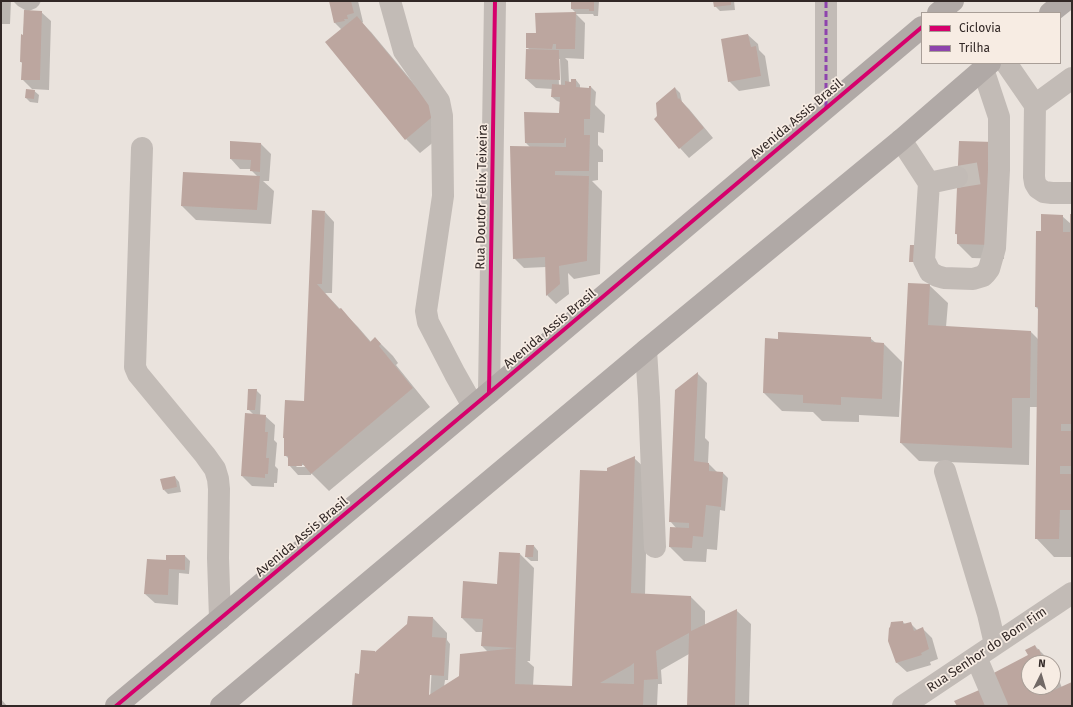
<!DOCTYPE html>
<meta charset="utf-8">
<style>
body{margin:0}
#map{position:relative;width:1073px;height:707px;overflow:hidden;background:#eae3dd;font-family:"Fira Sans",sans-serif}
canvas{display:block}
.frame{position:absolute;inset:0;border:2px solid #322826;pointer-events:none}
.legend{position:absolute;left:921px;top:12px;width:140px;height:52px;box-sizing:border-box;background:#f7ece3;border:1px solid #a89e97;margin:0;padding:5px 7px;list-style:none;font-size:12px;color:#322826}
.legend li{display:flex;align-items:center;gap:8px;height:20px}
.legend b{width:20px;border:1px solid #a89e97}
.north{position:absolute;left:1021px;top:655px;width:40px;height:40px;box-sizing:border-box;background:#f7ece3;border:1px solid #a89e97;border-radius:50%;rotate:5deg;font-size:11px;font-weight:700;line-height:16px;text-align:center;color:#322826}
.north::after{content:'';display:block;margin:auto;width:14px;height:18px;background:#726966;clip-path:polygon(50% 0,100% 100%,50% 72%,0 100%)}
</style>
<div id="map">
<canvas width="1073" height="707"></canvas>
<div class="frame"></div>
<ul class="legend">
<li><b style="height:5px;background:#d6006c"></b>Ciclovia</li>
<li><b style="height:5px;background:#8e44ad"></b>Trilha</li>
</ul>
<div class="north">N</div>
</div>
<script>
const context = document.querySelector('canvas').getContext('2d');
context.lineJoin = 'round';
function fillPath(path, color) {
  context.fillStyle = color;
  context.fill(path, 'evenodd');
}
function poly(rows) {
  const path = new Path2D();
  for (const r of rows) {
    path.moveTo(r[0], r[1]);
    for (let i = 2; i < r.length; i += 2) path.lineTo(r[i], r[i + 1]);
  }
  return path;
}
function strokePath(path, color, width, dash) {
  context.strokeStyle = color;
  context.lineWidth = width;
  context.lineCap = dash ? 'butt' : 'round';
  context.setLineDash(dash || []);
  context.stroke(path);
}
function drawText(font, color, halo, rows, align = 'center') {
  context.font = font + ' "Fira Sans",sans-serif';
  context.lineWidth = 3.5;
  context.setLineDash([]);
  context.textBaseline = 'middle';
  context.strokeStyle = halo;
  context.fillStyle = color;
  for (const [text, x, y, turn = 0] of rows) {
    context.save();
    context.translate(x, y);
    context.rotate((+turn || 0) * Math.PI / 180);
    context.textAlign = isNaN(turn) ? turn : align;
    if (halo) context.strokeText(text, 0, 0);
    context.fillText(text, 0, 0);
    context.restore();
  }
}
fillPath(poly([
 [1,1,11,1,10,24,1,24],
 [13,1,41,1,39,5,36,8,29,11,41,12,51,21,49,90,32,89,39,95,38,103,30,102,26,98,34,91,22,79,23,64,21,62,25,10,18,6],
 [330,1,358,1,363,22,362,23,371,32,451,128,420,153,406,139,342,30,335,23],
 [572,1,599,1,598,16,594,16,593,14,576,14,585,23,584,59,565,58,568,61,569,83,572,83,576,80,580,85,580,88,590,89,591,87,596,92,595,105,605,115,604,133,598,132,598,145,603,150,603,162,598,162,598,180,592,181,602,191,600,274,574,279,568,273,569,294,556,304,547,295,546,267,524,268,514,258,531,148,526,143,560,114,560,102,557,101,552,97,553,89,536,88,526,79,530,50,527,47,537,34,576,13,572,9],
 [558,59,560,59,561,85,559,85],
 [715,1,734,1,735,10,720,11,715,6],
 [748,35,758,44,759,50,765,56,770,86,739,91,729,81],
 [675,88,680,93,682,102,689,109,713,138,689,158,680,148,659,116],
 [231,143,261,144,271,154,269,181,263,181,274,191,271,224,196,220,182,206,258,177,252,171,252,169,240,169,231,159],
 [1007,157,1004,259,972,258,958,244,958,235,956,234],
 [325,212,334,222,332,293,325,293,340,309,358,327,371,342,375,338,393,356,398,363,396,365,430,407,329,491,311,473,311,475,298,475,289,465,289,459,285,455,305,402,310,282],
 [295,465,307,465,307,467,297,467],
 [1072,215,1072,557,1054,557,1036,538,1038,407,1030,407,1029,465,919,461,901,443,929,285,948,303,946,327,1031,332,1039,340,1039,310,1036,307,1042,232,1062,216,1071,224],
 [870,338,876,343,884,344,902,362,899,417,859,415,859,422,822,421,813,412,782,411,764,393],
 [697,373,707,383,705,438,709,442,708,463,718,473,723,473,728,478,725,511,720,510,717,550,707,549,706,562,684,561,670,547,677,529,670,521],
 [256,390,261,395,260,415,265,416,275,425,274,440,277,443,275,466,278,469,277,483,274,483,274,487,252,486,242,476,254,415,248,409],
 [634,458,648,471,645,595,691,597,705,611,705,626,737,611,751,624,749,706,688,706,689,654,661,670,662,684,658,684,657,706,353,706,360,675,375,653,408,625,409,617,433,618,447,633,447,640,450,644,448,680,445,680,444,687,459,678,488,652,482,646,483,632,476,632,462,618,498,585,520,554,534,568,530,661,527,661,534,667,533,686,573,687,607,472],
 [431,647,433,647,430,700,428,699],
 [175,477,179,482,181,492,168,494,164,490],
 [534,546,538,551,538,561,531,561,526,557],
 [185,556,190,561,189,574,179,573,178,605,155,603,145,594,169,561],
 [903,622,906,625,910,623,918,631,922,628,932,638,938,659,930,662,931,665,907,672,897,663,889,641],
 [1035,646,1052,663,1029,663,1029,687,1053,687,1053,665,1062,688,1072,683,1072,706,958,706,986,688,1029,655],
 [1,699,7,706,1,706]
]), '#0003');
fillPath(poly([
 [329,1,351,1,354,13,347,15,348,19,344,19,345,21,334,23],
 [571,1,594,1,594,11,589,11,589,9,571,9],
 [713,1,731,1,731,5,714,7],
 [24,10,42,11,40,80,21,80,22,62,20,62,21,34,23,35],
 [576,12,575,49,556,49,556,44,553,44,552,49,526,48,526,33,536,33,535,13],
 [357,16,437,113,405,140,325,42],
 [748,34,751,47,756,46,761,76,728,82,721,39],
 [526,49,559,50,560,80,525,79],
 [571,79,576,79,576,87,589,88,589,86,591,86,590,119,584,119,584,135,590,135,589,171,555,171,555,175,589,176,587,261,559,266,560,284,546,296,545,257,513,259,510,146,566,147,566,138,565,138,564,143,525,143,524,112,559,113,560,97,551,97,552,84,565,85,565,81,571,82],
 [675,87,678,99,679,98,704,128,679,149,654,119,657,116,656,103],
 [26,89,35,90,34,99,25,98],
 [230,141,261,143,260,172,250,171,251,160,230,159],
 [959,141,994,142,990,245,957,244,957,234,955,234],
 [183,172,260,176,257,210,181,206],
 [312,210,325,211,322,284,317,284,339,309,341,308,370,342,375,337,381,344,379,346,413,388,311,474,302,463,302,466,288,466,288,456,284,456,284,438,283,438,285,400,304,401],
 [1041,214,1063,215,1063,232,1070,232,1070,214,1072,214,1072,424,1061,424,1061,431,1072,431,1072,466,1060,466,1060,474,1072,474,1072,510,1060,510,1059,539,1035,539,1038,307,1035,307,1036,231,1041,231],
 [910,245,919,245,919,262,909,262],
 [908,283,930,284,928,325,1031,331,1030,398,1012,398,1012,448,900,443],
 [778,332,871,337,871,342,884,343,882,399,841,397,841,405,803,403,803,395,763,393,765,338,778,339],
 [698,372,694,461,709,463,709,471,723,472,721,507,706,505,703,537,693,536,692,548,669,547,670,527,689,528,689,523,669,522,675,390],
 [248,389,257,389,255,410,247,410],
 [245,413,266,415,265,432,268,432,266,458,269,458,268,474,265,474,265,478,241,476],
 [635,456,631,593,691,596,691,631,737,609,735,706,687,706,689,633,656,651,658,679,644,680,643,706,352,706,355,673,359,674,361,650,375,651,375,652,407,624,408,616,433,617,432,637,446,638,444,676,430,675,429,695,459,676,460,654,516,648,515,684,572,686,580,470,607,471,607,468],
 [634,663,634,684,600,683,630,666],
 [175,476,177,487,163,490,160,479],
 [526,545,534,545,533,557,525,557],
 [499,552,520,553,516,648,481,646,483,619,461,618,463,581,497,584],
 [166,555,185,555,185,570,169,569,168,595,144,594,147,559,166,560],
 [903,621,903,624,911,622,914,631,923,627,929,649,921,653,922,655,896,663,888,641,889,628,890,627,891,622],
 [1035,645,1037,650,1039,649,1044,663,1029,663,1029,687,1053,687,1054,690,1072,682,1072,706,999,706,986,677,1028,655,1025,650],
 [986,687,995,706,957,706,954,701]
]), '#bca69f');
strokePath(poly([
 [957,177,993,171]
]), '#c5beb8', 22, [22, 11]);
strokePath(poly([
 [390,1,404,51,439,101,442,116,443,196,426,311,428,322,455,374,473,406],
 [1006,63,1035,105,1034,177,1035,183,1038,188,1044,192,1052,193,1072,193],
 [1035,105,1072,78],
 [826,107,826,1],
 [901,140,929,183,924,260,930,272,937,276,944,278,973,279,983,276,986,273,989,269,995,248,999,170,999,117,983,69],
 [142,148,135,367,138,374,205,455,215,469,218,479,219,489,218,558,220,619],
 [929,183,957,177],
 [646,350,649,398,655,547],
 [489,393,495,1],
 [945,471,988,614,995,644],
 [976,657,997,706],
 [903,706,1072,593]
]), '#c2bbb6', 22);
strokePath(poly([
 [938,13,953,1],
 [1050,13,1065,1],
 [116,706,489,393,922,27],
 [221,706,646,350,901,140,990,63]
]), '#b0a9a6', 22);
strokePath(poly([
 [826,107,826,1]
]), '#8e44ad', 3, [6, 3]);
strokePath(poly([
 [489,393,495,1],
 [116,706,489,393,922,27]
]), '#d6006c', 4);
drawText('13px', '#322826', '#f7ece3', [
 ["Avenida Assis Brasil",797,119,-40],
 ["Rua Doutor Félix Teixeira",482,197,-89],
 ["Avenida Assis Brasil",550,329,-40],
 ["Avenida Assis Brasil",302,537,-40],
 ["Rua Senhor do Bom Fim",987,650,-34]
]);
</script>
